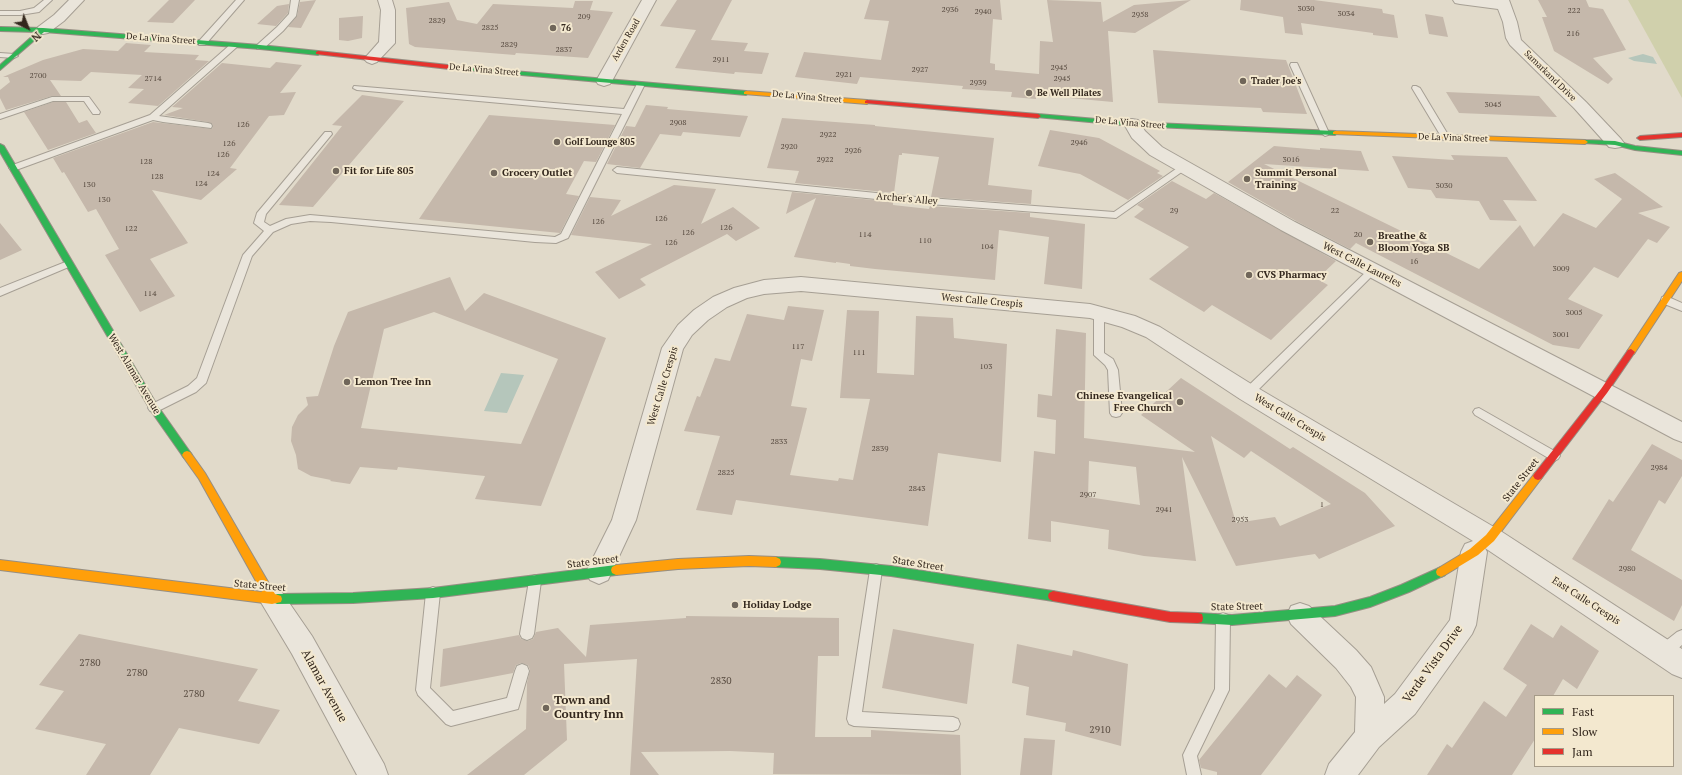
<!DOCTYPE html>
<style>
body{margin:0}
#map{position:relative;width:1682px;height:775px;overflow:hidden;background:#e1daca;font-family:"PT Serif",serif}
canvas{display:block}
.legend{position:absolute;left:1534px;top:695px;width:140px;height:72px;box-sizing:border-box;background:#f3e8cf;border:1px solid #a69b88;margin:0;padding:5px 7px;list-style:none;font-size:12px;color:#33271d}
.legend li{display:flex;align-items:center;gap:8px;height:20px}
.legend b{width:20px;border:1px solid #a69b88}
.north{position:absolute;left:8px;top:8px;width:40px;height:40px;-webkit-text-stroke:3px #f3e8cf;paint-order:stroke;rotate:137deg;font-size:11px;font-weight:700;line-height:16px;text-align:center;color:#33271d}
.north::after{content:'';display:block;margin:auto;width:14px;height:18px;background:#33271d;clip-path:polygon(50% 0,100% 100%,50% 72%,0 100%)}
</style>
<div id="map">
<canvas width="1682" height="775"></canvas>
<ul class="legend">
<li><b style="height:5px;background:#30b455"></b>Fast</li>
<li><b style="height:5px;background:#ff9f0a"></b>Slow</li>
<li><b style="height:5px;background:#e5322d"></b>Jam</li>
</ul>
<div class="north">N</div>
</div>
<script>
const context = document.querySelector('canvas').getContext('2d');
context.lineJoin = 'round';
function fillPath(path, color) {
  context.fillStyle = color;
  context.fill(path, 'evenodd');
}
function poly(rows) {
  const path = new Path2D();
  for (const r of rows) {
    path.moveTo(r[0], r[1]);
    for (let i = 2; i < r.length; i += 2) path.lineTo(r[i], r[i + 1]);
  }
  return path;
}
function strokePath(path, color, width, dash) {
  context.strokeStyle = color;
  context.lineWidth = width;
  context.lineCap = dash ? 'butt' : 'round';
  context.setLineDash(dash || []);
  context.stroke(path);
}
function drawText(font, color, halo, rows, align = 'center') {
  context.font = font + ' "PT Serif",serif';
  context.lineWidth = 4;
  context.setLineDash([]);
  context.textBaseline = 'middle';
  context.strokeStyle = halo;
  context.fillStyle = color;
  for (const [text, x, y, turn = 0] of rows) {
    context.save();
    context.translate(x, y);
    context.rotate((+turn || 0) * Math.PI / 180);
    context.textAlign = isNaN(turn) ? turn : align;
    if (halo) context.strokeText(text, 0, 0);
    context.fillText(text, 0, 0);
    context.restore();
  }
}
fillPath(poly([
 [1628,0,1682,0,1682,98]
]), '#d0d0ac');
fillPath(poly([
 [1643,54,1653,57,1657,64,1634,61,1628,58],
 [501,373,524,375,507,413,484,411]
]), '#b5c6bb');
fillPath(poly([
 [169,0,195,0,173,23,147,22],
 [316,0,301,28,288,27,297,16,300,2],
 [677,0,732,0,711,40,748,43,744,51,769,53,762,74,735,72,734,74,675,68,696,30,660,26],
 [870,0,1000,0,1002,20,993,19,990,63,995,64,995,70,1039,74,1040,41,1053,42,1047,0,1101,2,1103,22,1134,5,1191,0,1135,33,1108,31,1113,102,1036,95,1036,99,1011,97,1012,92,962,89,963,86,860,77,857,84,795,77,804,52,881,60,889,21,864,19],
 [1241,0,1314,0,1382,9,1383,13,1394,15,1398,38,1373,35,1373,33,1301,23,1303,35,1285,33,1283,17,1240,10],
 [1538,0,1586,0,1589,7,1603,9,1626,50,1593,58,1613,79,1608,84,1554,51,1542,17,1547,17],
 [575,1,593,1,590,10,613,12,588,58,516,53,515,55,415,47,409,44,406,8,449,2,457,20,477,24,493,4,573,8],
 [289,4,288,13,276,26,257,24,277,6],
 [1425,14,1443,17,1448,37,1429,34],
 [363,16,362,38,348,41,339,40,339,18],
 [126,43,151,45,144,52,199,55,195,60,209,61,158,106,128,103,144,89,128,88,142,75,91,72,81,81,50,80,61,96,52,96,6,110,0,98,0,90,10,82,8,77,3,77,43,60,83,49,118,51],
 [1153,50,1286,60,1307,114,1263,112,1261,108,1158,103],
 [276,62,302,65,280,93,296,92,284,115,269,116,230,168,237,169,201,200,152,190,188,243,150,259,175,296,140,312,105,255,119,249,96,209,88,212,64,172,62,173,53,158,153,122,212,129,213,125,208,122,164,115,183,108,172,107,222,63,270,68],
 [1446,92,1539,96,1557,117,1459,113],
 [362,95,404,101,313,207,279,205,342,126,332,125],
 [53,102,66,102,79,123,87,120,96,133,48,150,24,112],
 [646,105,668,107,667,109,748,116,740,137,683,132,681,136,660,134,640,168,607,164,626,126,635,127],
 [489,115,615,125,596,162,584,161,566,194,579,196,560,233,419,219],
 [782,118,875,125,875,126,994,138,988,185,1032,190,1031,204,931,197,939,157,902,153,902,155,899,155,894,193,795,183,799,171,767,168],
 [1050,130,1099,138,1160,171,1157,173,1163,176,1128,200,1080,174,1038,166],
 [1274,146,1320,150,1320,148,1361,151,1369,171,1264,164,1479,269,1520,225,1534,247,1563,213,1596,228,1622,199,1594,179,1615,173,1663,207,1638,213,1670,227,1657,243,1648,239,1618,278,1594,267,1568,299,1603,315,1579,349,1553,345,1356,243,1350,249,1296,221,1228,182],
 [1451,155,1507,157,1537,201,1503,200,1517,221,1490,220,1479,201,1436,198,1431,190,1408,188,1392,156,1454,160],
 [1172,181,1206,199,1214,193,1336,261,1317,279,1328,285,1271,340,1212,305,1204,312,1149,279,1189,247,1134,217,1144,209,1137,205],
 [674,185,716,189,701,224,733,207,760,228,736,241,727,234,640,279,646,285,619,299,595,272,652,244,571,235,590,197,621,200,611,216],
 [792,192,893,202,893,205,929,209,930,206,1030,213,1030,217,1085,224,1082,289,1044,284,1049,237,999,230,995,280,875,269,850,266,850,264,836,262,836,263,794,257,816,198,786,214],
 [0,223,22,250,0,260],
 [450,277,465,311,484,293,606,338,541,506,475,499,485,476,398,467,397,470,360,467,350,484,330,481,331,480,311,476,298,469,296,455,291,441,292,427,298,415,308,405,306,397,318,396,334,346,348,312],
 [434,312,558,359,521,444,361,428,384,329],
 [788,306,824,310,812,361,801,359,791,406,807,408,790,475,838,481,839,478,853,480,870,399,840,398,847,310,879,311,877,373,914,375,916,316,953,318,954,338,1007,344,1001,462,938,453,928,526,736,500,732,515,696,510,720,436,684,431,697,396,700,397,715,358,730,361,747,314,784,320],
 [1056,329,1086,333,1084,438,1195,452,1141,415,1181,378,1290,449,1293,447,1365,493,1395,526,1319,559,1315,554,1236,566,1182,457,1196,561,1144,556,1108,549,1109,530,1051,521,1051,542,1028,539,1034,451,1055,454,1056,420,1037,417,1038,394,1052,396],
 [1211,436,1244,458,1251,451,1331,504,1280,526,1275,517,1236,523],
 [1089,461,1136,467,1140,505,1088,497],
 [1652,444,1682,460,1682,476,1665,504,1659,500,1631,550,1682,580,1682,605,1674,621,1572,559,1609,499,1613,502],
 [686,616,839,618,839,656,818,656,815,737,871,737,871,730,960,735,961,775,773,774,774,753,730,751,641,752,659,775,630,775,637,659,564,664,567,740,524,775,467,775,526,729,527,683,530,670,528,665,521,663,516,665,513,673,440,687,443,649,519,635,521,639,528,641,533,639,536,632,558,628,586,657,590,625,686,618],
 [1531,624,1553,638,1561,625,1599,651,1577,689,1563,679,1553,696,1535,696,1535,739,1512,775,1427,775,1447,744,1452,748,1484,701,1506,717,1527,685,1503,669],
 [893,629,974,644,967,704,882,688],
 [79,634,258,669,238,701,280,710,259,744,179,728,150,775,86,775,106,744,35,729,64,691,39,685],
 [1017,644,1072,656,1073,650,1128,664,1121,746,1065,731,1066,723,1026,715,1029,687,1012,683],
 [1269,674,1286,688,1297,675,1322,695,1261,775,1217,775,1217,772,1201,768,1199,760],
 [1024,738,1055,740,1052,775,1020,775]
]), '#c5b8ab');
const lane = poly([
 [44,0,52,0,39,12,20,15,0,15,0,11,20,11,34,8,44,0],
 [236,0,244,0,205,45,199,45,199,41,236,0],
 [291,0,299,0,296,16,283,31,263,49,257,49,257,45,277,27,289,14,291,0],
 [231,44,234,44,238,46,159,116,208,123,211,124,212,126,211,128,163,122,153,120,16,170,13,171,9,168,10,166,150,115,231,44],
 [0,53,14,54,18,56,14,58,0,57,0,53],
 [1291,63,1297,63,1298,65,1329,133,1328,135,1325,136,1321,133,1290,65,1291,63],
 [638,82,641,82,645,84,568,238,556,243,535,242,331,222,310,221,291,224,273,232,252,256,206,383,196,392,158,411,154,412,150,411,148,408,150,405,188,386,197,378,243,255,264,231,254,223,257,213,325,132,331,132,332,134,266,214,264,222,270,226,286,219,310,215,555,237,561,234,622,114,357,90,353,88,354,86,624,109,638,82],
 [1413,86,1416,86,1420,88,1450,138,1449,140,1443,140,1442,138,1412,88,1413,86],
 [52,97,89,97,100,112,99,114,93,114,84,101,53,101,0,119,0,114,52,97],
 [1183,164,1187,167,1186,169,1116,218,916,203,617,173,613,170,617,167,916,197,1114,212,1183,164],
 [68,261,73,264,71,266,0,296,0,288,68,261],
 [1373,267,1376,268,1378,270,1252,396,1248,397,1244,396,1242,393,1244,390,1370,268,1373,267],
 [1666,296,1682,303,1682,311,1662,303,1661,300,1662,297,1666,296],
 [1099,309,1103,310,1104,313,1104,353,1113,359,1118,370,1122,413,1120,416,1116,417,1112,416,1110,413,1108,370,1105,365,1094,355,1094,313,1095,310,1099,309],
 [1479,408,1558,453,1560,456,1558,459,1554,461,1550,459,1475,415,1473,412,1475,409,1479,408],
 [876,564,881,566,882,570,862,712,953,717,958,719,960,724,958,729,953,731,854,726,849,724,847,719,870,570,871,566,876,564],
 [535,575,540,577,541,581,534,634,532,638,527,640,522,638,520,634,529,581,530,577,535,575],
 [433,587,438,589,440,593,430,688,453,711,507,698,515,671,517,666,522,664,527,666,529,671,518,709,451,726,446,724,418,695,416,690,426,593,428,589,433,587],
 [1223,613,1228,615,1230,619,1229,690,1197,756,1201,775,1187,775,1183,755,1215,689,1216,619,1218,615,1223,613],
 [1682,630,1682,645,1668,657,1663,658,1658,657,1656,652,1658,647,1677,632,1682,630]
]);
const street = poly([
 [69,0,84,0,64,21,48,33,43,34,38,33,36,30,38,27,54,15,69,0],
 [378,0,392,0,395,10,395,43,377,62,372,64,367,62,364,59,379,42,381,10,378,0],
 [642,0,656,0,612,81,610,84,604,86,598,84,596,81,642,0],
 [1453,0,1509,0,1517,22,1521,40,1586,102,1621,139,1624,143,1621,147,1615,148,1609,147,1574,108,1510,45,1506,38,1503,22,1498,9,1460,4,1455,3,1453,0],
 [1132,119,1138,120,1145,131,1162,147,1295,222,1682,422,1682,442,1674,439,1281,230,1150,155,1132,138,1124,124,1126,120,1132,119],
 [801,277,1090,304,1135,316,1160,327,1256,387,1499,530,1682,649,1682,678,1672,674,1485,548,1487,552,1476,625,1472,634,1415,714,1379,747,1358,775,1325,775,1329,764,1355,732,1356,697,1351,687,1336,668,1291,624,1287,615,1291,606,1300,603,1309,606,1356,650,1371,667,1384,697,1384,704,1395,694,1450,620,1461,552,1465,544,1473,541,1240,399,1146,337,1122,327,1090,318,801,291,764,294,747,298,727,307,708,320,692,335,683,349,636,520,608,580,599,584,590,580,586,572,612,520,662,348,678,325,694,310,713,297,734,288,764,280,801,277],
 [272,587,281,591,312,636,384,764,388,775,357,775,292,654,259,599,263,591,272,587]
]);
const fast = poly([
 [0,27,43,28,260,45,318,51,321,53,318,55,260,49,44,32,0,70,0,65,37,32,0,31,0,27],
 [467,67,746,91,749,93,746,95,465,70,464,69,467,67],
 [1038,114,1132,122,1335,131,1338,133,1335,135,1132,126,1036,117,1036,115,1038,114],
 [1585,140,1615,141,1635,146,1682,151,1682,155,1635,150,1615,145,1583,143,1583,141,1585,140],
 [0,144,4,146,157,405,190,452,192,455,190,458,187,459,184,458,151,411,0,152,0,144],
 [776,557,820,559,891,566,1053,591,1057,593,1058,596,1057,599,1053,601,891,576,820,569,776,567,772,565,771,562,772,559,776,557],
 [616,565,620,567,621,570,620,573,616,575,433,598,353,603,277,604,273,602,272,599,273,596,277,594,353,593,433,588,616,565],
 [1441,567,1445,569,1446,572,1445,575,1409,592,1370,607,1335,616,1232,625,1198,623,1194,622,1193,618,1194,614,1198,613,1232,615,1335,606,1370,597,1401,585,1441,567]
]);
const slow = poly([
 [746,91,867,100,870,102,867,104,744,94,744,92,746,91],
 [1335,131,1585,140,1588,142,1585,144,1333,134,1333,132,1335,131],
 [1682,272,1682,281,1634,354,1628,354,1627,352,1628,350,1679,273,1682,272],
 [187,451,190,452,205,473,275,594,281,596,282,599,281,602,272,604,0,570,0,560,262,592,199,479,184,458,182,455,184,452,187,451],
 [1538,472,1541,473,1543,476,1541,479,1494,541,1478,555,1445,575,1441,577,1437,575,1436,572,1437,569,1470,549,1486,535,1535,473,1538,472],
 [749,556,776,557,780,559,781,562,780,565,776,567,749,566,678,569,616,575,612,573,611,570,612,567,616,565,678,559,749,556]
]);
const jam = poly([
 [318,51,467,67,470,69,467,71,316,54,316,52,318,51],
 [867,100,1038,114,1041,116,1038,118,865,103,865,101,867,100],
 [1682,133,1682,137,1640,140,1637,138,1640,136,1682,133],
 [1631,349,1635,352,1607,393,1541,479,1538,480,1535,479,1533,476,1535,473,1601,389,1628,350,1631,349],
 [1053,591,1170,612,1198,613,1202,614,1203,618,1202,622,1198,623,1170,622,1053,601,1049,599,1048,596,1049,593,1053,591]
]);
strokePath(lane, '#a69f94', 2);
strokePath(street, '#a69f94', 2);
strokePath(fast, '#968e83', 2);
strokePath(slow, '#968e83', 2);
strokePath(jam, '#968e83', 2);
fillPath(lane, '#eae5db');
fillPath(street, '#eae5db');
fillPath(fast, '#30b455');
fillPath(slow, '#ff9f0a');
fillPath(jam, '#e5322d');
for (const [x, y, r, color] of [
 [553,28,4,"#70665a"],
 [1243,81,4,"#70665a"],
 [1029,93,4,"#70665a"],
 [557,142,4,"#70665a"],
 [336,171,4,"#70665a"],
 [494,173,4,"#70665a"],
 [1247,179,4,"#70665a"],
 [1370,242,4,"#70665a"],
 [1249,275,4,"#70665a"],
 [347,382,4,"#70665a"],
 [1180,402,4,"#70665a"],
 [735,605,4,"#70665a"],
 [546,708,4,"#70665a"]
]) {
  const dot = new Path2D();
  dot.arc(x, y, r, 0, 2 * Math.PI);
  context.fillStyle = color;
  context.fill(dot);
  strokePath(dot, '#f3e8cf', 1.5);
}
drawText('8px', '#584b40', null, [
 ["3030",1306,9],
 ["2936",950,10],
 ["222",1574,11],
 ["2940",983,12],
 ["3034",1346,14],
 ["2958",1140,15],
 ["209",584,17],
 ["2829",437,21],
 ["2825",490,28],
 ["216",1573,34],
 ["2829",509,45],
 ["2837",564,50],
 ["2911",721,60],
 ["2945",1059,68],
 ["2927",920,70],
 ["2921",844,75],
 ["2700",38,76],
 ["2714",153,79],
 ["2945",1062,79],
 ["2939",978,83],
 ["3045",1493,105],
 ["2908",678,123],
 ["126",243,125],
 ["2922",828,135],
 ["2946",1079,143],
 ["126",229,144],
 ["2920",789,147],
 ["2926",853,151],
 ["126",223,155],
 ["2922",825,160],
 ["3016",1291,160],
 ["128",146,162],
 ["124",213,174],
 ["128",157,177],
 ["124",201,184],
 ["130",89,185],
 ["3030",1444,186],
 ["130",104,200],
 ["29",1174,211],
 ["22",1335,211],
 ["126",661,219],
 ["126",598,222],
 ["126",726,228],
 ["122",131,229],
 ["126",688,233],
 ["114",865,235],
 ["20",1358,235],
 ["110",925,241],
 ["126",671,243],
 ["104",987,247],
 ["16",1414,262],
 ["3009",1561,269],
 ["114",150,294],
 ["3005",1574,313],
 ["3001",1561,335],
 ["117",798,347],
 ["111",859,353],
 ["103",986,367],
 ["2833",779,442],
 ["2839",880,449],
 ["2984",1659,468],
 ["2825",726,473],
 ["2843",917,489],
 ["2907",1088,495],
 ["1",1322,505],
 ["2941",1164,510],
 ["2953",1240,520],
 ["2980",1627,569]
]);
drawText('bold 9px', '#33271d', '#f3e8cf', [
 ["76",561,28],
 ["Trader Joe's",1251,81],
 ["Be Well Pilates",1037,93],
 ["Golf Lounge 805",565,142]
], 'left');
drawText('9px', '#33271d', '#f3e8cf', [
 ["De La Vina Street",161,39,4],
 ["Arden Road",626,40,-60],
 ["De La Vina Street",484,70,5],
 ["Samarkand Drive",1550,76,44],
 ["De La Vina Street",807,97,5],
 ["De La Vina Street",1130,123,5],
 ["De La Vina Street",1453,138,2]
]);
drawText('bold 10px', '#33271d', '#f3e8cf', [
 ["Fit for Life 805",344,171],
 ["Grocery Outlet",502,173],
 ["Summit Personal",1255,173],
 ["Training",1255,185],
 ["Breathe &",1378,236],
 ["Bloom Yoga SB",1378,248],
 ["CVS Pharmacy",1257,275],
 ["Lemon Tree Inn",355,382],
 ["Chinese Evangelical",1172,396,"right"],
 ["Free Church",1172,408,"right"],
 ["Holiday Lodge",743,605]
], 'left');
drawText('10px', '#33271d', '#f3e8cf', [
 ["Archer's Alley",907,199,5],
 ["West Calle Laureles",1362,265,27],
 ["West Calle Crespis",982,301,5],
 ["West Alamar Avenue",134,374,59],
 ["West Calle Crespis",663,386,-73],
 ["West Calle Crespis",1290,418,31],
 ["State Street",1521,480,-52],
 ["State Street",593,562,-7],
 ["State Street",918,564,9],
 ["State Street",260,586,5],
 ["East Calle Crespis",1586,601,33],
 ["State Street",1237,607,-1]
]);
drawText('10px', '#584b40', null, [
 ["2780",90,663],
 ["2780",137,673],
 ["2830",721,681],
 ["2780",194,694],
 ["2910",1100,730]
]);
drawText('12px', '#33271d', '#f3e8cf', [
 ["Verde Vista Drive",1433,664,-54],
 ["Alamar Avenue",324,686,61]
]);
drawText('bold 12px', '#33271d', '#f3e8cf', [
 ["Town and",554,701],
 ["Country Inn",554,715]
], 'left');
</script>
